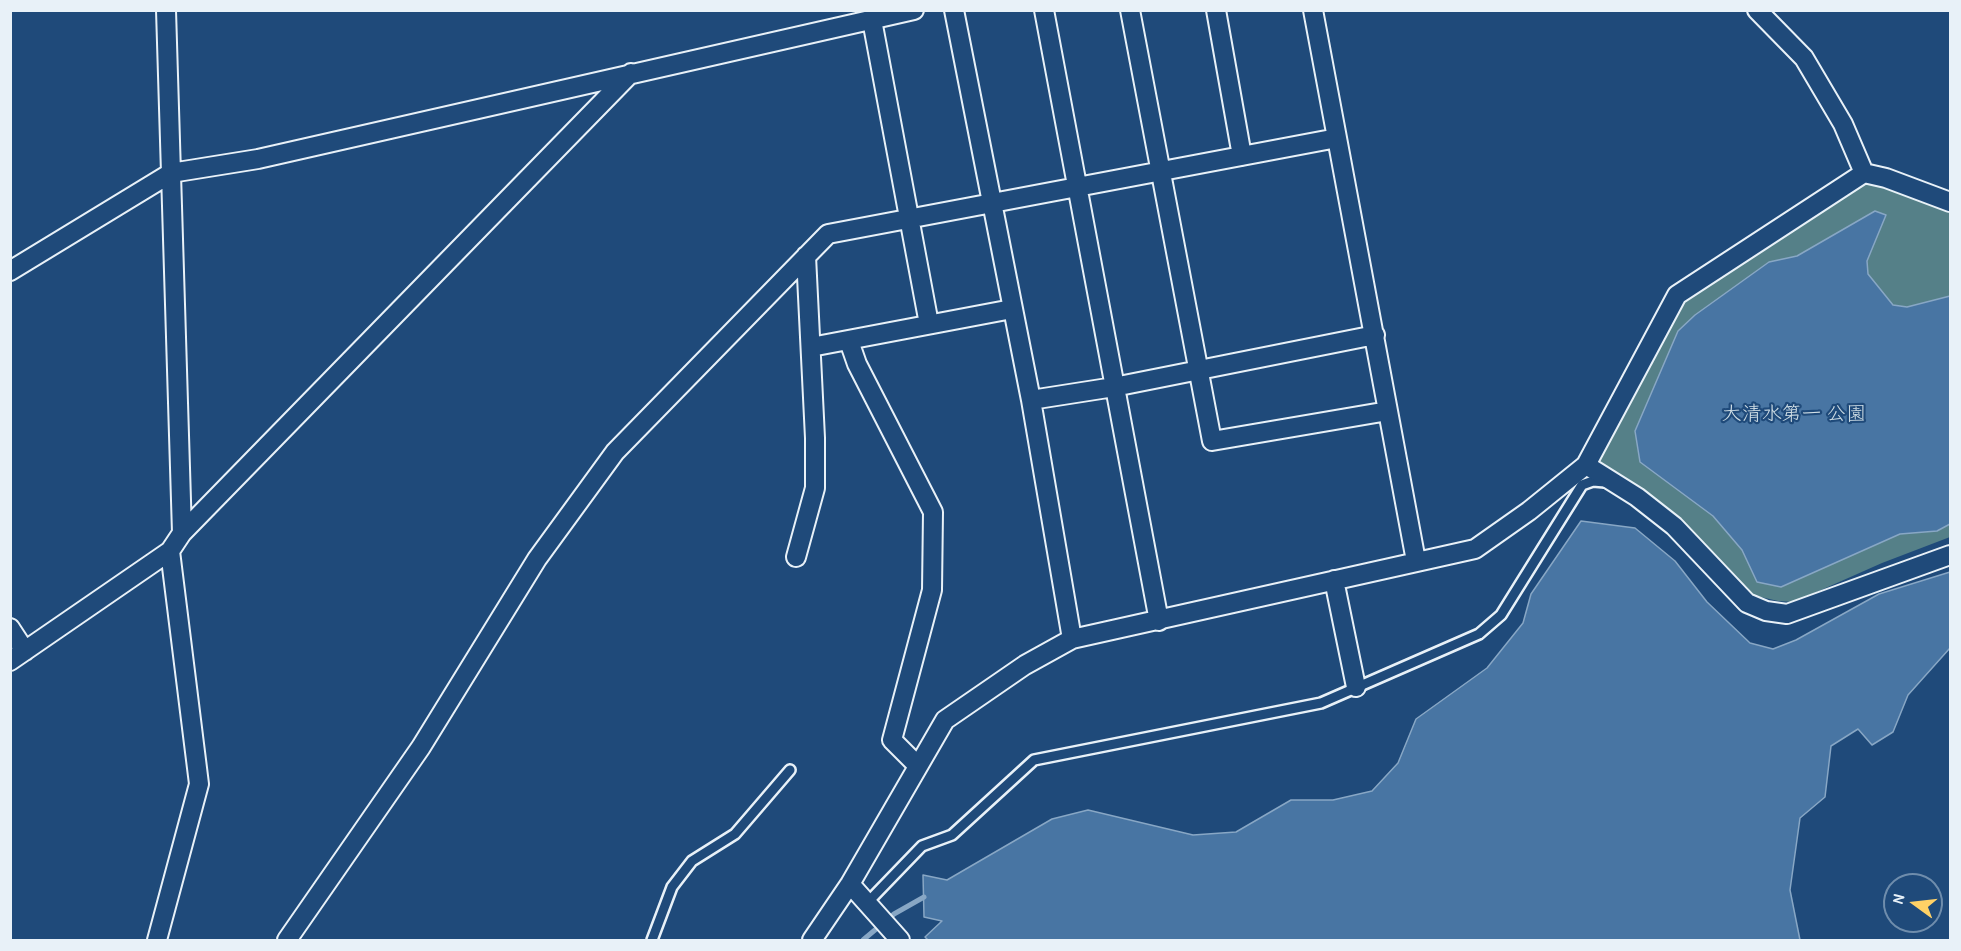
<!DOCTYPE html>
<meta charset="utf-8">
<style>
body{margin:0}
#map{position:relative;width:1961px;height:951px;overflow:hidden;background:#1f4a7a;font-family:"Patrick Hand",sans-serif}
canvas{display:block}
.frame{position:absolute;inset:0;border:12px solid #e8f1f8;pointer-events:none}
.north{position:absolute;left:1883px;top:873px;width:60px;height:60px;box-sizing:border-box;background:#1f4a7a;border:2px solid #6f8dac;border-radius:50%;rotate:285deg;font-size:16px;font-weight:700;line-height:24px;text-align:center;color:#e8f1f8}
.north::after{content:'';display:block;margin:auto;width:21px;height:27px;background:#ffd166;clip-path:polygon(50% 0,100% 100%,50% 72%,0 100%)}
</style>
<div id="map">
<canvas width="1961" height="951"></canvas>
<div class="frame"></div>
<div class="north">N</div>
</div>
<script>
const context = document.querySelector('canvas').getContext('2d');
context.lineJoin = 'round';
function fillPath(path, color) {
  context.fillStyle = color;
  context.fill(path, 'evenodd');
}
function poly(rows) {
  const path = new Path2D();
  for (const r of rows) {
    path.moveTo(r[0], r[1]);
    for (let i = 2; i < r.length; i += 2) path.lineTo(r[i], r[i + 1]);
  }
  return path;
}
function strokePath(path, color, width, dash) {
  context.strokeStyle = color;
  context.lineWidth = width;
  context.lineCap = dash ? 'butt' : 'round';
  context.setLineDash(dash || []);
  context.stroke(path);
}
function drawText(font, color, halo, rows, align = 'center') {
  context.font = font + ' "Patrick Hand","Klee One",sans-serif';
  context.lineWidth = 4.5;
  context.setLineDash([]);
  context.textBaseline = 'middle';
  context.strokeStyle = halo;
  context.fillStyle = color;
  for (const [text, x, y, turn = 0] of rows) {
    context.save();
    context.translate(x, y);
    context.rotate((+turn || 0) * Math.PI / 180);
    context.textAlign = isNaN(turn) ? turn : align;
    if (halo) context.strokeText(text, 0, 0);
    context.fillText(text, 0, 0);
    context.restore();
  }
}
fillPath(poly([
 [1866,181,1886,182,1950,209,1950,537,1882,563,1794,602,1778,601,1748,594,1685,527,1600,461,1673,308]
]), '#558088');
const water = poly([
 [1875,211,1886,215,1867,261,1868,274,1893,305,1907,307,1950,296,1950,524,1937,531,1900,534,1781,587,1757,582,1742,550,1713,516,1640,462,1635,431,1678,331,1695,315,1769,262,1797,256,1875,211],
 [1581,521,1635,528,1675,561,1707,602,1750,643,1773,649,1796,640,1879,594,1950,572,1950,648,1908,695,1893,732,1872,745,1858,729,1831,746,1825,797,1800,818,1790,890,1800,940,928,940,925,937,942,921,924,917,923,875,947,880,1052,819,1088,810,1193,835,1236,832,1291,800,1333,800,1372,791,1398,763,1416,719,1487,668,1523,623,1531,594,1581,521]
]);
fillPath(water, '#4875a3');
strokePath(water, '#88a7c5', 1.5);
strokePath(poly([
 [863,940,894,914,924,897]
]), '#88a7c5', 5);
const lane = poly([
 [868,902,922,846,952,835,1034,760,1321,703,1479,634,1501,615,1582,485,1593,481,1605,482],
 [652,940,672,887,692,861,735,834,790,770]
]);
const street = poly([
 [166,10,182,533],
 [954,10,1031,400,1072,639],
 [1044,10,1159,621],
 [1130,10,1212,441,1388,411],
 [1216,10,1242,156],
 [1757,10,1804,58,1843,124,1864,173],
 [872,20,929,324],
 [1337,138,1416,561],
 [10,271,171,173,258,159,914,10],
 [849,341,857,364,933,512,932,590,892,740,917,765],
 [811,347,1012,309],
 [1031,400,1114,387,1375,335],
 [1586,465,1637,497,1674,526,1747,603,1766,611,1787,614,1950,555],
 [796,557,815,488,815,438,806,256],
 [1334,580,1356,687],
 [10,628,25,651],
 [10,661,170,551,182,533,631,73],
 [850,884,900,940],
 [157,940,199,784,170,551],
 [287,940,421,747,537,559,615,452,828,234,1337,138,1313,10],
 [812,940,850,884,945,720,1025,665,1072,639,1475,549,1529,511,1586,465,1677,295,1864,173,1886,178,1950,202]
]);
strokePath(lane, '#e8f1f8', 14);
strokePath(street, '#e8f1f8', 22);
strokePath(lane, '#1f4a7a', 9);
strokePath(street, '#1f4a7a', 18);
drawText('20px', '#d2e0e7', '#1f4a7a', [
 ["大清水第一 公園",1794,415]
]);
</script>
